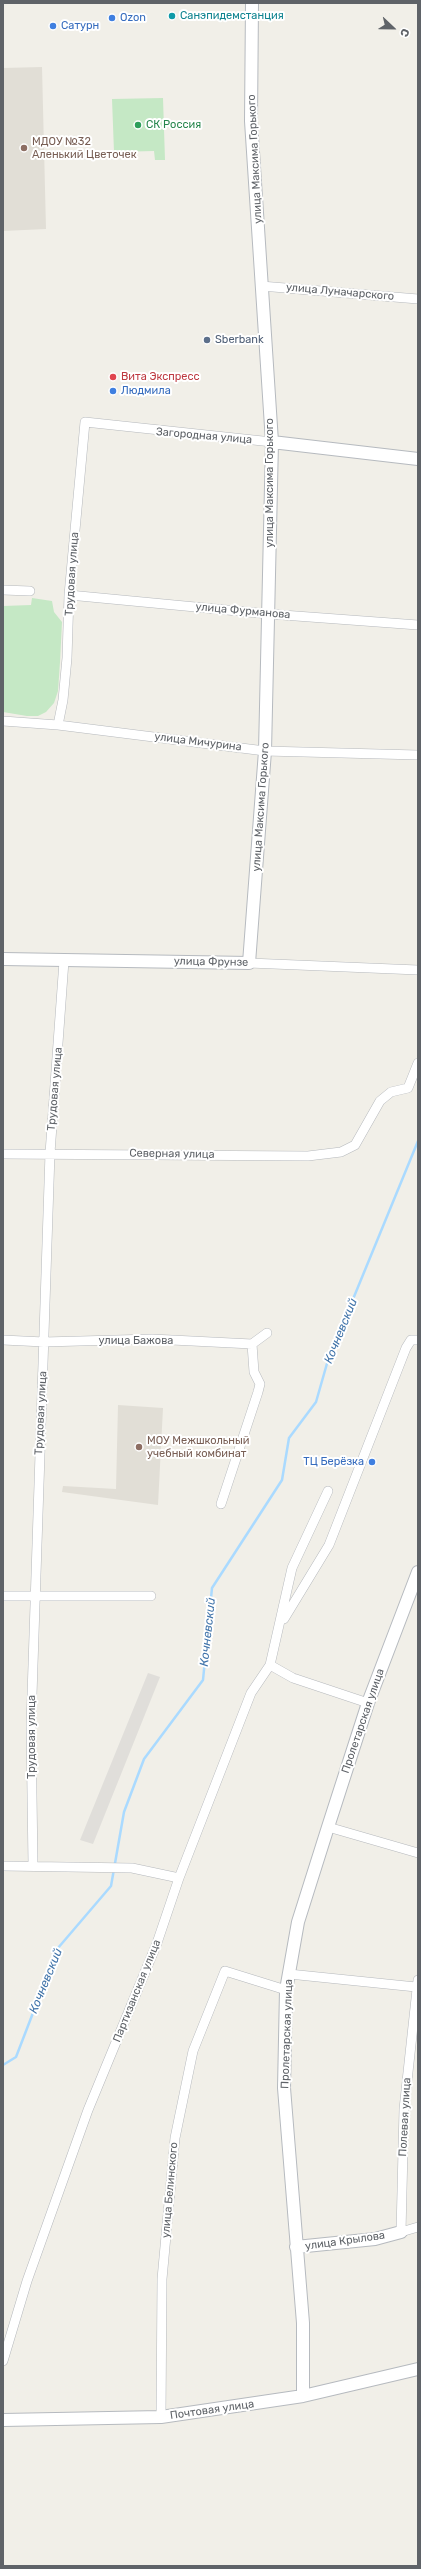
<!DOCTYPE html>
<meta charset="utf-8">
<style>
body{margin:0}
#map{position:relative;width:421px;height:2569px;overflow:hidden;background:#f1efe8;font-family:Rubik,sans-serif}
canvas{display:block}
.frame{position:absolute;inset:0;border:4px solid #5f6368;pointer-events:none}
.north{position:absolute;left:373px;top:8px;width:40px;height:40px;-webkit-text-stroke:3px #fff;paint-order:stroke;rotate:112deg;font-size:11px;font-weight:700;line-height:16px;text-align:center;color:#5f6368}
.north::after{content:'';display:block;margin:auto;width:14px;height:18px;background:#5f6368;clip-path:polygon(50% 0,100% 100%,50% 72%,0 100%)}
</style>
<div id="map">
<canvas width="421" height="2569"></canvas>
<div class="frame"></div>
<div class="north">С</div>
</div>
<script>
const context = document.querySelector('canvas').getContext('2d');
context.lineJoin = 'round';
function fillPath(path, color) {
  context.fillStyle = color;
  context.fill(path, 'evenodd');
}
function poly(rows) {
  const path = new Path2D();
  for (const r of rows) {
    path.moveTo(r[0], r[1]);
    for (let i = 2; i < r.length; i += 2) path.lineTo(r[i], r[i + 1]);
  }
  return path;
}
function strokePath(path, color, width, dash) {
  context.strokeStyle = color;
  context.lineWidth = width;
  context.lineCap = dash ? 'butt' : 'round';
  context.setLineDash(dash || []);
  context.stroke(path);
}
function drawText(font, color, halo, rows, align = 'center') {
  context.font = font + ' Rubik,sans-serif';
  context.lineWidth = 4;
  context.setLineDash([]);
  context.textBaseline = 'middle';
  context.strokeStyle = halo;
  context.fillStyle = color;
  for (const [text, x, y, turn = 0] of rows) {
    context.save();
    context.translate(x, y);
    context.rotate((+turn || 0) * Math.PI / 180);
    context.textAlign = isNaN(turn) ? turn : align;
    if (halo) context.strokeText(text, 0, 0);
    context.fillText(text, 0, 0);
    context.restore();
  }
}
fillPath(poly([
 [148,1673,160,1677,93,1844,80,1840]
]), '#e0deda');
fillPath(poly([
 [42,67,46,229,3,231,3,68],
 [118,1405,163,1408,158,1505,62,1492,63,1486,116,1489]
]), '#e1ded6');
fillPath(poly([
 [163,98,165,160,155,160,154,151,114,152,112,99],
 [32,598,52,601,54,612,62,622,60,662,58,691,54,703,46,712,38,716,27,716,3,712,3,606,31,605]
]), '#c5e8c5');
strokePath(poly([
 [3,2065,16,2057,58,1948,111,1886,124,1812,144,1759,203,1680,212,1588,282,1480,289,1438,316,1402,328,1360,418,1141]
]), '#aadaff', 2.5);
const street = poly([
 [261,286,418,299],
 [3,590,30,591],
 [69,595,269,614,418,625],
 [3,721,58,725,265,751,418,755],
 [58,725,63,700,67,658,69,595,85,422,272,442],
 [249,963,418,970],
 [3,1154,308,1156,341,1152,355,1145,380,1101,391,1092,408,1088,418,1063],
 [3,1340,44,1342,152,1339,252,1344,267,1333],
 [221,1504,258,1392,260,1384,254,1372,252,1344],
 [3,1596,151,1596],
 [284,1619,329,1545,406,1348,411,1340,418,1340],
 [270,1665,293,1678,368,1703],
 [328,1827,418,1853],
 [33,1865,31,1725,50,1153,64,961],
 [3,1866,132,1868,179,1878],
 [289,1974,416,1987],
 [418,1980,404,2109,401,2232,418,2227],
 [3,2361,27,2281,88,2110,157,1943,179,1878,251,1693,270,1665,292,1568,328,1491],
 [161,2417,162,2279,175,2138,193,2051,225,1971,286,1990]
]);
const secondary = poly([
 [272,442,418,459],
 [3,959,249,963,265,751,272,442,251,121,252,3],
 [296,2247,375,2239,401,2232],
 [303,2396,303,2323,284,2088,286,1990,298,1922,328,1827,368,1703,418,1572],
 [3,2420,161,2417,303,2396,418,2369]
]);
strokePath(street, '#b5b8bc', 10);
strokePath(secondary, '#b6babf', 14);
strokePath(street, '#fff', 9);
strokePath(secondary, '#fff', 12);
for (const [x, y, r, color] of [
 [172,16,4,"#0f9aa8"],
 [112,18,4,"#3f7fe0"],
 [53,26,4,"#3f7fe0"],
 [138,125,4,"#2e9e5b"],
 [24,148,4,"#8d6e63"],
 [207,340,4,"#5c6f8a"],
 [113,377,4,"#e0444e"],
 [113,391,4,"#3f7fe0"],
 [139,1447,4,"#8d6e63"],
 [372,1462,4,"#3f7fe0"]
]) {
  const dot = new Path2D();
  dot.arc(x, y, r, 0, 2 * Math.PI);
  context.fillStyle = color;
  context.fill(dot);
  strokePath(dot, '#fff', 1.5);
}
drawText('11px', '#0d838f', '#fff', [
 ["Санэпидемстанция",180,16]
], 'left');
drawText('11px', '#366cbe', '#fff', [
 ["Ozon",120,18],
 ["Сатурн",61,26],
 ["Людмила",121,391],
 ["ТЦ Берёзка",364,1462,"right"]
], 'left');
drawText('11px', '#27864d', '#fff', [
 ["СК Россия",146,125]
], 'left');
drawText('11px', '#785e54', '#fff', [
 ["МДОУ №32",32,142],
 ["Аленький Цветочек",32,155],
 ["МОУ Межшкольный",147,1441],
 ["учебный комбинат",147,1454]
], 'left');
drawText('11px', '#5f6368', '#fff', [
 ["улица Максима Горького",255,159,-93],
 ["улица Луначарского",340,292,5],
 ["Загородная улица",204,436,5],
 ["улица Максима Горького",270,483,-90],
 ["Трудовая улица",72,574,-86],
 ["улица Фурманова",243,611,5],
 ["улица Мичурина",198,742,7],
 ["улица Максима Горького",261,807,-86],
 ["улица Фрунзе",211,962,1],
 ["Трудовая улица",55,1089,-85],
 ["Северная улица",172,1154,1],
 ["улица Бажова",136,1341],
 ["Трудовая улица",41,1413,-87],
 ["Пролетарская улица",363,1721,-71],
 ["Трудовая улица",32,1737,-90],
 ["Партизанская улица",137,1991,-68],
 ["Пролетарская улица",287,2034,-88],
 ["Полевая улица",405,2117,-87],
 ["улица Белинского",170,2190,-85],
 ["улица Крылова",345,2241,-8],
 ["Почтовая улица",212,2410,-8]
]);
drawText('11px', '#4e5e75', '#fff', [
 ["Sberbank",215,340]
], 'left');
drawText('11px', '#be3a42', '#fff', [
 ["Вита Экспресс",121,377]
], 'left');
drawText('italic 12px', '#4174aa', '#fff', [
 ["Кочневский",341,1331,-68],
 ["Кочневский",208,1632,-84],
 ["Кочневский",46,1981,-68]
]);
</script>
